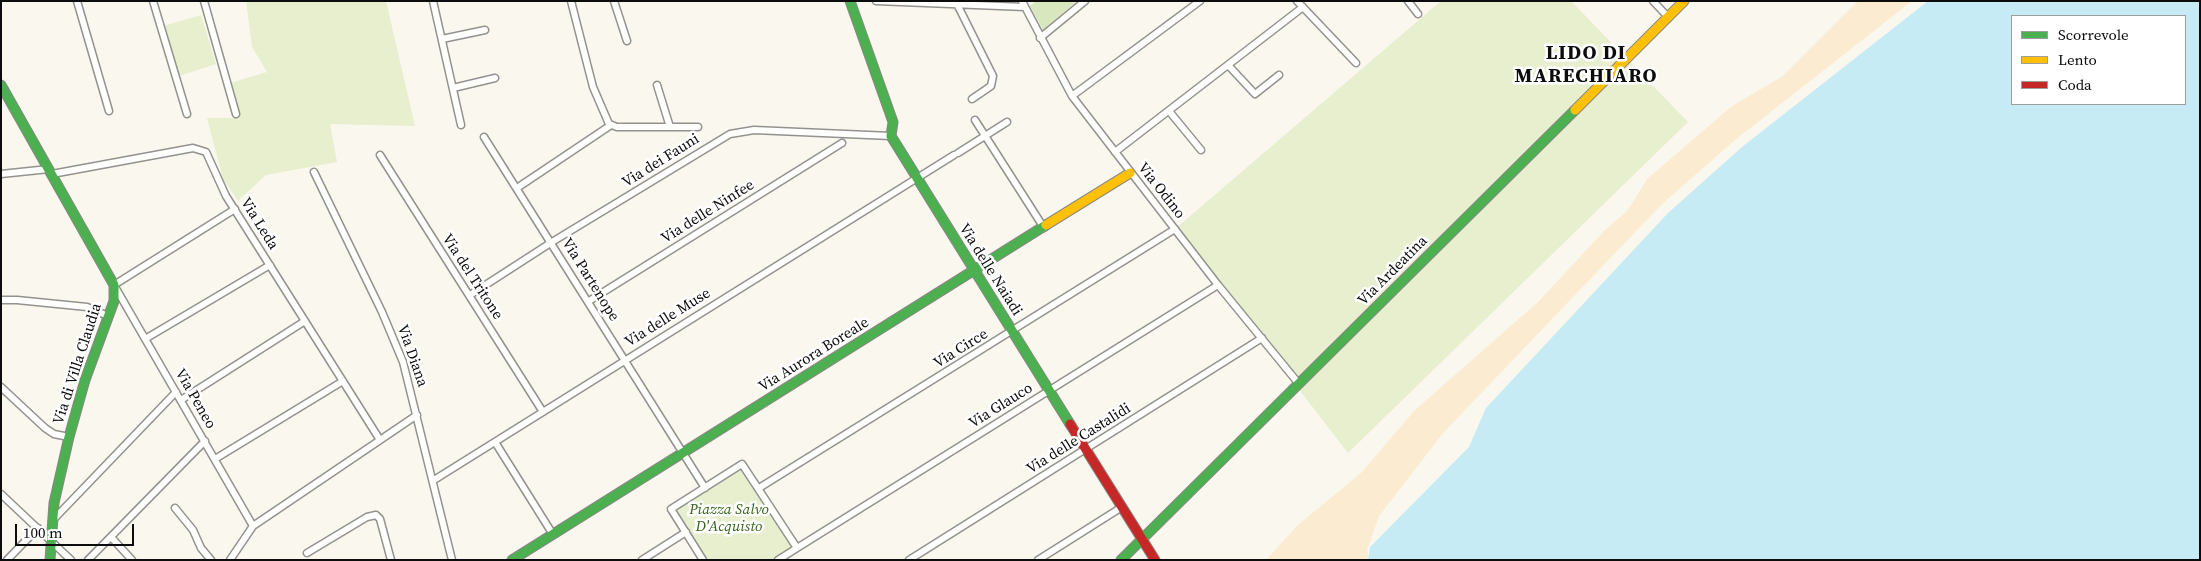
<!DOCTYPE html>
<style>
body{margin:0}
#map{position:relative;width:2201px;height:561px;overflow:hidden;background:#faf7ef;font-family:"Source Serif 4",serif}
canvas{display:block}
.frame{position:absolute;inset:0;border:2px solid #0c0c0c;pointer-events:none}
.legend{position:absolute;left:2011px;top:15px;width:175px;height:90px;box-sizing:border-box;background:#fff;border:1px solid #9e9e9e;margin:0;padding:6px 9px;list-style:none;font-size:15px;color:#0c0c0c}
.legend li{display:flex;align-items:center;gap:10px;height:25px}
.legend b{width:25px;border:1px solid #9e9e9e}
.scale{position:absolute;left:15px;top:524px;width:119px;height:22px;box-sizing:border-box;border:2px solid #0c0c0c;border-top:0;padding-left:6px;font-size:15px;line-height:18px;white-space:nowrap;color:#0c0c0c;-webkit-text-stroke:4px #fff;paint-order:stroke}
</style>
<div id="map">
<canvas width="2201" height="561"></canvas>
<div class="frame"></div>
<ul class="legend">
<li><b style="height:6px;background:#4caf50"></b>Scorrevole</li>
<li><b style="height:6px;background:#ffc107"></b>Lento</li>
<li><b style="height:6px;background:#c62828"></b>Coda</li>
</ul>
<div class="scale">100 m</div>
</div>
<script>
const context = document.querySelector('canvas').getContext('2d');
context.lineJoin = 'round';
function fillPath(path, color) {
  context.fillStyle = color;
  context.fill(path, 'evenodd');
}
function poly(rows) {
  const path = new Path2D();
  for (const r of rows) {
    path.moveTo(r[0], r[1]);
    for (let i = 2; i < r.length; i += 2) path.lineTo(r[i], r[i + 1]);
  }
  return path;
}
function strokePath(path, color, width, dash) {
  context.strokeStyle = color;
  context.lineWidth = width;
  context.lineCap = dash ? 'butt' : 'round';
  context.setLineDash(dash || []);
  context.stroke(path);
}
function drawText(font, color, halo, rows, align = 'center') {
  context.font = font + ' "Source Serif 4",serif';
  context.lineWidth = 5;
  context.setLineDash([]);
  context.textBaseline = 'middle';
  context.strokeStyle = halo;
  context.fillStyle = color;
  for (const [text, x, y, turn = 0] of rows) {
    context.save();
    context.translate(x, y);
    context.rotate((+turn || 0) * Math.PI / 180);
    context.textAlign = isNaN(turn) ? turn : align;
    if (halo) context.strokeText(text, 0, 0);
    context.fillText(text, 0, 0);
    context.restore();
  }
}
fillPath(poly([
 [246,1,386,1,415,126,330,124,337,162,266,175,238,201,223,179,207,118,239,118,230,83,267,72,252,47],
 [1441,1,1571,1,1688,122,1348,453,1175,229],
 [201,15,216,64,179,76,163,26],
 [742,464,797,548,778,560,703,560,671,509]
]), '#e7efcf');
fillPath(poly([
 [1036,1,1077,1,1043,30,1030,6]
]), '#d8e7bd');
fillPath(poly([
 [1858,1,1912,1,1735,140,1661,205,1444,432,1379,516,1367,550,1369,560,1266,560,1298,525,1362,472,1414,411,1539,301,1604,231,1628,210,1647,179,1732,106,1783,76]
]), '#fbebd0');
fillPath(poly([
 [1928,1,2200,1,2200,560,1368,560,1370,547,1469,447,1486,408,1668,213,1742,147],
 [2012,16,2185,16,2185,104,2012,104]
]), '#c6ebf4');
const street = poly([
 [77,1,109,111],
 [153,1,187,114],
 [204,1,236,114],
 [433,1,461,125],
 [571,1,593,87,609,124,617,127,698,127],
 [614,1,627,41],
 [876,1,1025,7],
 [1022,1,1072,96,1218,285,1299,384],
 [1297,1,1356,63],
 [1408,1,1418,14],
 [1653,1,1668,17],
 [957,4,993,76,991,86,972,99],
 [1040,38,1085,1],
 [442,39,485,30],
 [1228,65,1255,94,1279,75],
 [657,85,670,127],
 [453,88,495,78],
 [1072,96,1200,1],
 [1169,111,1201,150],
 [975,120,1044,228],
 [484,137,705,488],
 [1115,152,1303,7],
 [958,153,1007,122],
 [380,155,543,412],
 [314,172,382,312,403,362,452,560],
 [1,174,49,169],
 [52,174,193,148,206,152,226,196,380,440],
 [517,188,611,125],
 [235,209,114,285,253,526],
 [470,295,552,242,730,134,754,130,891,136],
 [1,300,17,300,87,307,108,316],
 [589,301,842,143],
 [145,339,270,265],
 [1,387,45,428,54,434,69,437],
 [181,400,305,321],
 [495,442,552,533],
 [215,459,343,381],
 [434,480,954,155],
 [759,488,1175,229],
 [1,494,71,560],
 [175,508,193,530,201,548,211,560],
 [52,521,176,392],
 [111,537,132,560],
 [797,548,1218,285],
 [307,553,367,517,376,515,380,519,391,560],
 [7,560,38,528],
 [88,560,205,441],
 [230,560,253,526,417,415],
 [642,560,686,532],
 [703,560,671,509,742,464,797,548,778,560],
 [909,560,1262,338],
 [1038,560,1122,507]
]);
const fast = poly([
 [850,1,893,122,891,136,1070,424],
 [1,85,114,285,114,301,85,380,69,437,54,503,50,560],
 [512,560,1046,225],
 [1121,560,1575,110]
]);
const slow = poly([
 [1575,110,1684,1],
 [1046,225,1130,173]
]);
const jam = poly([
 [1070,424,1155,560]
]);
strokePath(street, '#93928e', 9);
strokePath(fast, '#8a8885', 11);
strokePath(slow, '#8a8885', 11);
strokePath(jam, '#8a8885', 11);
strokePath(street, '#fefefd', 6);
strokePath(fast, '#4caf50', 9);
strokePath(slow, '#ffc107', 9);
strokePath(jam, '#c62828', 9);
drawText('15px', '#0c0c0c', '#fff', [
 ["Via dei Fauni",661,161,-32],
 ["Via Odino",1161,191,52],
 ["Via delle Ninfee",708,212,-32],
 ["Via Leda",259,224,58],
 ["Via delle Naiadi",990,270,58],
 ["Via Ardeatina",1393,271,-45],
 ["Via del Tritone",472,277,57],
 ["Via Partenope",590,280,58],
 ["Via delle Muse",668,318,-32],
 ["Via Circe",961,349,-32],
 ["Via Aurora Boreale",814,355,-32],
 ["Via Diana",412,356,71],
 ["Via di Villa Claudia",78,364,-72],
 ["Via Peneo",195,399,60],
 ["Via Glauco",1001,406,-32],
 ["Via delle Castalidi",1079,439,-32]
]);
drawText('italic 15px', '#35631c', '#fff', [
 ["Piazza Salvo",729,510],
 ["D'Acquisto",729,527]
]);
context.letterSpacing = '1px';
drawText('bold 20px', '#0c0c0c', '#fff', [
 ["LIDO DI",1586,54],
 ["MARECHIARO",1586,77]
]);
context.letterSpacing = '0px';
</script>
